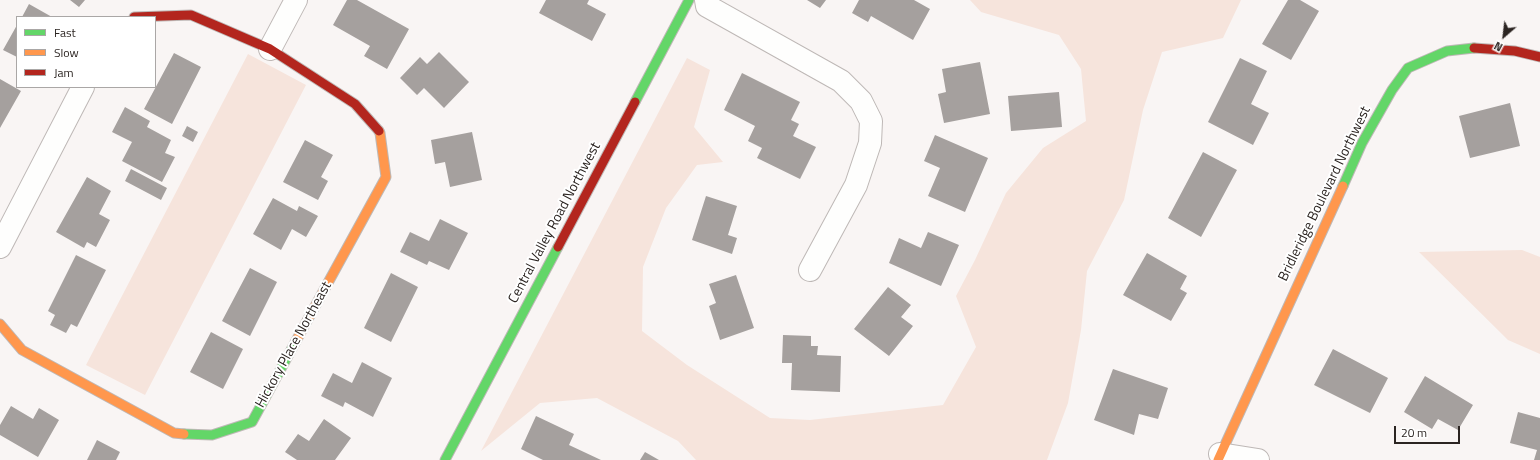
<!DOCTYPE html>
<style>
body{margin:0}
#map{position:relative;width:1540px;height:460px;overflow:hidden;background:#f9f5f4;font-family:"Titillium Web",sans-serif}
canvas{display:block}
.legend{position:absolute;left:16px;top:16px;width:140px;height:72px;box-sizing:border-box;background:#fff;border:1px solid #aaa7a6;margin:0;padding:5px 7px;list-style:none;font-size:12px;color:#2b2421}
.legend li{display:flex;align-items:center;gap:8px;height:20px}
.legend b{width:20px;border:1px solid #aaa7a6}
.north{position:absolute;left:1484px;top:16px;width:40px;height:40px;-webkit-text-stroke:3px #fff;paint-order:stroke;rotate:208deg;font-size:11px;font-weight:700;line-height:16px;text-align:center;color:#2b2421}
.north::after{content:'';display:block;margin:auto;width:14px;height:18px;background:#2b2421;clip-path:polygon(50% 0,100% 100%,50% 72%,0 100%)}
.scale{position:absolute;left:1394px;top:426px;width:66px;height:18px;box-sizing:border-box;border:2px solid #2b2421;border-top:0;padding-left:5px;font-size:12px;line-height:14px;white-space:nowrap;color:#2b2421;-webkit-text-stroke:3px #fff;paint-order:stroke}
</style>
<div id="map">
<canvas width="1540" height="460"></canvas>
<ul class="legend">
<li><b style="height:5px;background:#63d668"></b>Fast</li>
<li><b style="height:5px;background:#ff974d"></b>Slow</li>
<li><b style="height:5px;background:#b3261e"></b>Jam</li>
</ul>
<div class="north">N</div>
<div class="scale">20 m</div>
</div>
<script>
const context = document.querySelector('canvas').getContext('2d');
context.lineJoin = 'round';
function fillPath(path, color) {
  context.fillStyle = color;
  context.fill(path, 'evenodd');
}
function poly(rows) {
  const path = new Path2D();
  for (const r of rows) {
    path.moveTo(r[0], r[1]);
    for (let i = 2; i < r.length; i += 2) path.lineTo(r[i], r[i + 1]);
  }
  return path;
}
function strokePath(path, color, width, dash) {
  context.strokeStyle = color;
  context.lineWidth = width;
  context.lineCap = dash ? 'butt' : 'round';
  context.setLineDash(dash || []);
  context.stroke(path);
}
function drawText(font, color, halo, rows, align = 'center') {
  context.font = font + ' "Titillium Web",sans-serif';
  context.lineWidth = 4;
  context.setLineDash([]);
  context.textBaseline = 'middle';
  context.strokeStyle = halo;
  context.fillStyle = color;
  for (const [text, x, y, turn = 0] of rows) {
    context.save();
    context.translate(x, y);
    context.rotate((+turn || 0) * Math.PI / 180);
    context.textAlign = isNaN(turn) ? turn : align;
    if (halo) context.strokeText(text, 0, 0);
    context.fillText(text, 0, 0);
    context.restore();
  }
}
fillPath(poly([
 [970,0,1241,0,1223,38,1162,52,1143,110,1124,200,1087,271,1081,330,1068,403,1047,460,696,460,678,441,597,398,540,403,481,451,687,58,710,70,694,127,723,162,697,165,666,208,643,267,642,331,687,365,770,418,810,420,943,405,976,347,956,296,975,260,1006,193,1043,148,1086,121,1081,69,1059,35,981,12],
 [248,54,306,85,145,395,86,365],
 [1522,250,1540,257,1540,354,1508,340,1419,252]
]), '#f6e4dc');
fillPath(poly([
 [70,0,85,0,79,7],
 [347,0,357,0,409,29,387,69,364,56,370,46,333,25],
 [546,0,589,0,587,4,606,14,592,41,539,13],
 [807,0,826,0,820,8],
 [859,0,914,0,930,9,913,40,871,16,868,22,852,13],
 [1288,0,1300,0,1319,11,1291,60,1262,44],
 [29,4,52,17,22,17],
 [17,25,17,57,3,50],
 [439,52,469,82,444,108,424,88,417,95,400,78,420,57,427,64],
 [174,53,201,67,172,124,144,109],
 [1240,58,1267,71,1251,104,1269,113,1253,145,1208,122],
 [980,62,990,114,944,123,938,94,946,92,942,69],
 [742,73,800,102,791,120,799,124,793,136,816,147,800,179,757,158,762,148,748,141,755,126,724,110],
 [0,79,21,91,0,128],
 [1059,92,1062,127,1011,131,1008,96],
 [1510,103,1520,146,1470,158,1459,116],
 [125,107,150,121,147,127,171,140,165,153,175,157,162,182,122,161,132,142,112,132],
 [187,126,198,132,193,142,182,136],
 [472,132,482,180,450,187,445,162,435,164,431,140],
 [935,135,988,158,965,212,928,196,940,168,924,161],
 [305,140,333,155,321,177,328,181,318,200,283,182],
 [1203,152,1237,170,1201,237,1168,218],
 [131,169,167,188,161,200,125,181],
 [87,177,111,191,99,214,110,220,96,247,87,242,84,248,56,232],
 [706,196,737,206,728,235,737,238,732,254,692,240],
 [273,198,297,211,299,206,318,216,306,237,292,229,281,250,253,234],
 [440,219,468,233,449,270,429,261,427,265,400,252,410,232,429,241],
 [928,232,959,245,941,286,889,263,899,238,921,248],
 [1147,253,1187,276,1180,289,1187,293,1171,321,1123,295],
 [76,255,106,270,77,327,71,324,66,333,50,325,55,315,48,311],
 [250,268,277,282,250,336,222,321],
 [391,273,418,287,391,342,364,328],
 [736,275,754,328,720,340,709,306,716,303,709,284],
 [888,287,911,305,901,317,913,326,889,356,854,329],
 [211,332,243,349,223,389,190,372],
 [783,335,811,336,811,346,818,346,817,355,841,356,840,392,791,390,792,363,782,363],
 [1333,349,1388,378,1370,413,1314,385],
 [362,362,392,378,373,417,345,402,343,407,321,396,333,373,352,383],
 [1113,369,1168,388,1158,419,1139,414,1134,435,1094,420],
 [1425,376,1473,405,1458,430,1438,419,1432,429,1404,412],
 [11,406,33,419,39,408,59,420,38,457,0,435,0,425],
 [1518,412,1540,418,1540,460,1534,460,1537,450,1510,443],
 [536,416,574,434,569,445,601,460,543,460,521,449],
 [324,419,351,438,335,460,297,460,285,452,298,434,309,441],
 [97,440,120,452,116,460,87,460],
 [645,452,659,460,640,460]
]), '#a5a09e');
const street = poly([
 [706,0,707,6,841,81,861,101,871,121,870,143,856,185,810,270],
 [270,49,296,0],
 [0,247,83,87],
 [1220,454,1258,460]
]);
const fast = poly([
 [635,102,689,0],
 [1343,186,1362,143,1392,90,1408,68,1447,51,1474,48],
 [184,434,212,435,252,422,296,341],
 [445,460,558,247]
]);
const slow = poly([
 [0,324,22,350,174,433,184,434],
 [296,341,386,177,380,133,379,131],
 [1218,460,1343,186]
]);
const jam = poly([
 [134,17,191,15,270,49,355,104,379,131],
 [1474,48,1515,51,1540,57],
 [558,247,635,102]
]);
strokePath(street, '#beb8b6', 24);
strokePath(fast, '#beb8b6', 11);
strokePath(slow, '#beb8b6', 11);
strokePath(jam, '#beb8b6', 11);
strokePath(street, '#fefefd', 22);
strokePath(fast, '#63d668', 9);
strokePath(slow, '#ff974d', 9);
strokePath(jam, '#b3261e', 9);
drawText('14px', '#2b2421', '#fff', [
 ["Bridleridge Boulevard Northwest",1325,194,-64],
 ["Central Valley Road Northwest",555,223,-62],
 ["Hickory Place Northeast",294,345,-61]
]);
</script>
